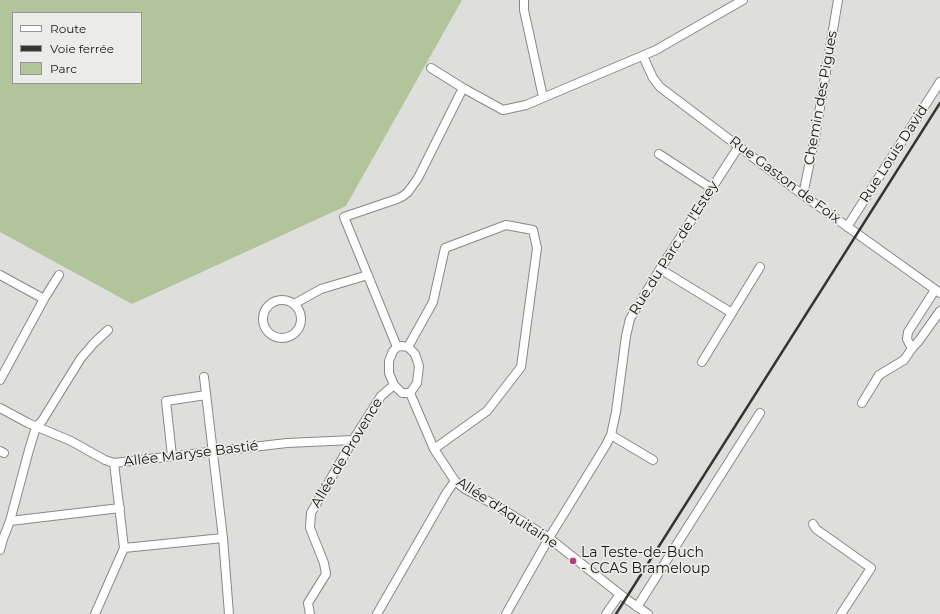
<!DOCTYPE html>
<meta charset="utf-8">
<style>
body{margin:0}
#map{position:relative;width:940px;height:614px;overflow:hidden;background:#dedfdc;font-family:Montserrat,sans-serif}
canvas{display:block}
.legend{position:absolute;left:12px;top:12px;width:130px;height:72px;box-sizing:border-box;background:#ebece9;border:1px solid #969795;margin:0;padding:5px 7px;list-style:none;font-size:12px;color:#171716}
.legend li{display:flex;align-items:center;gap:8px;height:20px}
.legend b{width:20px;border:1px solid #969795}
</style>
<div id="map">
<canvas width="940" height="614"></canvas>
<ul class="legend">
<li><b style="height:5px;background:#fff"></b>Route</li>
<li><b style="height:5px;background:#353534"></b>Voie ferrée</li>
<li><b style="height:11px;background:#b2c49a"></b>Parc</li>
</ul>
</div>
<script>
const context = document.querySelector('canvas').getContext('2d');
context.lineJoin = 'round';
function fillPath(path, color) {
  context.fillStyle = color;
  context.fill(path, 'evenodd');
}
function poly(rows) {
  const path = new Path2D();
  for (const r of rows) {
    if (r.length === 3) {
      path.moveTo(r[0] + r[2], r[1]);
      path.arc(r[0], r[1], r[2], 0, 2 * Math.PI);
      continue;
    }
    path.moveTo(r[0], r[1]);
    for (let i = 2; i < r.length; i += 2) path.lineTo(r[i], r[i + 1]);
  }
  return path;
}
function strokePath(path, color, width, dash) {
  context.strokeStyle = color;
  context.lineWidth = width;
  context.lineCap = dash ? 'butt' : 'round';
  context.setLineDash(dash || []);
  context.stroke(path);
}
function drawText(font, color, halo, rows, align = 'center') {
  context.font = font + ' Montserrat,sans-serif';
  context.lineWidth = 3.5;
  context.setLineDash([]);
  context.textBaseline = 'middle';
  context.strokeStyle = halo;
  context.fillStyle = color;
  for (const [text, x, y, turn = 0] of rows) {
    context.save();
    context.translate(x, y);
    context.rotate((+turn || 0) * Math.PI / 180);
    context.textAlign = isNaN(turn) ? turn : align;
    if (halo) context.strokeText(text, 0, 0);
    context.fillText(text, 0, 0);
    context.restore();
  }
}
fillPath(poly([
 [0,0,462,0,346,206,132,304,0,232],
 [13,13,141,13,141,83,13,83]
]), '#b2c49a');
const minor = poly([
 [524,0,524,10,543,97],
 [643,56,653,78,660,87,803,195,940,293],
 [431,68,463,88],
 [659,154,711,188],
 [803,195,815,137,838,0],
 [847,227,940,82],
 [660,269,732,313],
 [0,275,44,299],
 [282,319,19],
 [294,304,321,289,368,275],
 [401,346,408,347,415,354,419,366,417,383,410,393,402,393,394,385,389,373,389,361,393,351,397,347,401,346],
 [397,347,344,217,397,199,403,196,408,192,418,178,463,88,503,110,526,105,656,50,743,0],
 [408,347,433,302,445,248,506,225,533,230,537,248,521,367,487,411,434,449],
 [913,347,910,345,907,339,908,332,935,290],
 [702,362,760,267],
 [204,377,223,538,229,614],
 [0,380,44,299,59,275],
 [410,393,434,449,455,481,465,489,499,507,549,538,626,599,648,614],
 [862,403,879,375,904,360,913,347,918,342,940,311],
 [0,408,28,423,71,441,105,460,114,463,287,443,353,440],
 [611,435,653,460],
 [0,451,4,453],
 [172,456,166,401,206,395],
 [10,521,120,508],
 [813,524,816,529,871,568,841,614],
 [124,548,223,538],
 [0,550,3,539,10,521,29,450,36,427,42,421,81,358,94,343,108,330],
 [637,607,760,413],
 [95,614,124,548,114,463],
 [310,614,308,603,326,574,324,563,310,528,311,513,353,440,381,396,394,385],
 [377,614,447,492,455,481],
 [506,614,549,538,606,445,611,435,616,412,626,336,630,319,660,269,739,146],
 [606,614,620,594]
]);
strokePath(minor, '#878985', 10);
strokePath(minor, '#fff', 8);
strokePath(poly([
 [616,614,940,103]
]), '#353534', 2.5);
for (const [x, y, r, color] of [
 [573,561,4,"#b93984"]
]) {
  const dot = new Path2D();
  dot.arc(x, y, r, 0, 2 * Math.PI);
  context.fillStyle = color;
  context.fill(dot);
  strokePath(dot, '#ebece9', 1.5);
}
drawText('14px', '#171716', '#ebece9', [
 ["Chemin des Pigues",821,98,-80],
 ["Rue Louis David",894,154,-57],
 ["Rue Gaston de Foix",785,180,37],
 ["Rue du Parc de l'Estey",674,248,-58],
 ["Allée de Provence",347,453,-59],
 ["Allée Maryse Bastié",191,454,-7],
 ["Allée d'Aquitaine",507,513,33]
]);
drawText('14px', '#171716', '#ebece9', [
 ["La Teste-de-Buch",581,553],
 ["- CCAS Brameloup",581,569]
], 'left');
</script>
